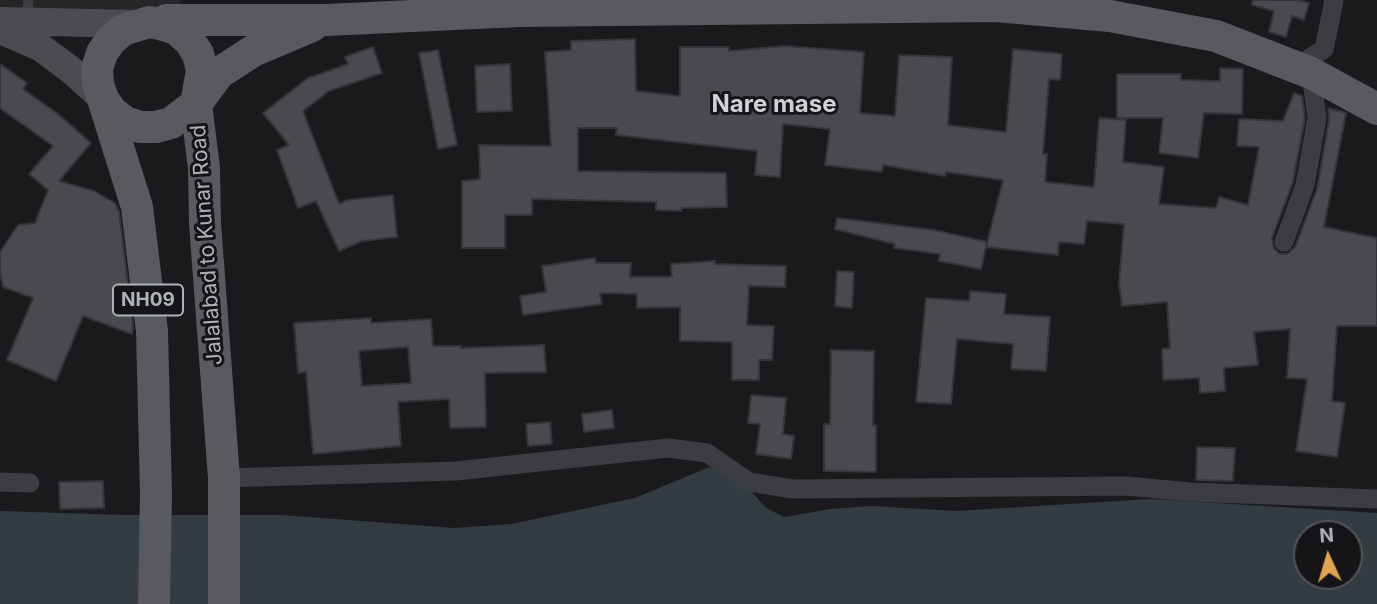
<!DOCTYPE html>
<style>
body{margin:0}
#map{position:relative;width:1377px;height:604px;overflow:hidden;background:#1a1a1c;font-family:Inter,sans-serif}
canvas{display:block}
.north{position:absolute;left:1293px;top:520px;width:70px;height:70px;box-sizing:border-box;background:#151517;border:2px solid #525458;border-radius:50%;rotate:356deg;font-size:19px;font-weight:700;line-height:28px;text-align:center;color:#aeb3ba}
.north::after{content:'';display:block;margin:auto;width:24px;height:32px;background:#dfa44f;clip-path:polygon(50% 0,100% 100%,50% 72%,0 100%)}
</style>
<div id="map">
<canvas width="1377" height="604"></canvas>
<div class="north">N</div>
</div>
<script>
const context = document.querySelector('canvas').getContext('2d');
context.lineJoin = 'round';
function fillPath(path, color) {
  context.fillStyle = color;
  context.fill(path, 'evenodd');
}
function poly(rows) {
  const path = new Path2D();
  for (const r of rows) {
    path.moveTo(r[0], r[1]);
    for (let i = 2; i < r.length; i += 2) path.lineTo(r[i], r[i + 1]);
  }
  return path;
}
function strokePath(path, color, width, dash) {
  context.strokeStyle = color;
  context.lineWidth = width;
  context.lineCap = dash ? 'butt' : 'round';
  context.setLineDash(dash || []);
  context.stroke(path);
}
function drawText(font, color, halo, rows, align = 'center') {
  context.font = font + ' Inter,sans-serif';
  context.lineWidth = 6;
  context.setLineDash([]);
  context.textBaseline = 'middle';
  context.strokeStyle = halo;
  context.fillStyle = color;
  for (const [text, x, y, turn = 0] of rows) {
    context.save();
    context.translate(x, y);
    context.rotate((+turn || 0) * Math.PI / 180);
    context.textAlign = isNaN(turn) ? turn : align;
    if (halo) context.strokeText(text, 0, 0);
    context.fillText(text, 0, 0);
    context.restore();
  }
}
fillPath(poly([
 [0,0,180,0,182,12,0,11]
]), '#262629');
fillPath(poly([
 [717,467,751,491,766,508,784,517,831,509,871,506,956,511,1151,499,1377,513,1377,604,0,604,0,511,123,515,282,515,454,528,511,524,635,498,707,468],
 [1307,534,1349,534,1349,576,1307,576]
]), '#333c41');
const building = poly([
 [1253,0,1296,0,1309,3,1304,20,1292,16,1286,37,1269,32,1274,11,1252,5,1253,0],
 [635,39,636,91,680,96,680,47,729,47,729,51,785,46,864,52,860,113,895,116,899,55,952,57,948,125,1006,132,1013,49,1062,54,1060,80,1049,79,1043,154,1047,154,1045,182,1094,187,1099,118,1126,120,1123,162,1164,167,1159,204,1216,208,1219,197,1248,205,1259,147,1237,146,1239,119,1283,121,1294,93,1302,96,1305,118,1293,182,1272,238,1274,249,1280,254,1287,254,1295,247,1317,189,1329,120,1328,108,1346,113,1324,227,1377,238,1377,326,1337,326,1332,401,1345,403,1337,457,1296,451,1307,379,1287,378,1290,329,1254,332,1258,365,1224,368,1225,391,1200,393,1199,378,1163,380,1162,349,1170,348,1167,302,1122,306,1119,283,1124,224,1087,221,1084,244,1059,242,1058,255,986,247,1003,180,946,172,945,176,883,165,882,172,825,165,830,129,783,124,780,177,755,175,757,151,616,135,617,128,578,128,578,171,726,173,727,207,681,208,681,211,656,210,656,202,532,199,532,215,505,215,505,248,462,248,462,181,480,179,479,145,551,146,545,52,571,50,571,41,635,39],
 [373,47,382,73,329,91,303,111,339,204,348,200,393,195,397,237,362,241,339,251,316,201,298,208,277,150,289,145,263,113,308,78,348,64,345,57,373,47],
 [438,50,457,145,438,149,419,53,438,50],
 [0,64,27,83,23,89,58,114,91,143,59,181,94,191,115,203,119,211,133,325,132,334,83,316,56,381,7,360,33,298,3,287,0,271,0,252,18,225,35,223,48,190,29,174,53,146,0,108,0,64],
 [510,64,512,111,477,112,475,66,510,64],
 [1220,68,1243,69,1242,114,1204,113,1198,158,1159,153,1163,118,1117,118,1117,74,1181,74,1181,80,1220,81,1220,68],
 [837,218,934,230,987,242,981,269,939,261,940,254,894,248,895,244,835,229,837,218],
 [595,258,596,263,631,263,630,277,672,277,671,264,715,261,715,264,786,266,785,287,749,286,747,325,774,326,772,360,759,360,759,380,732,380,732,342,680,341,680,307,637,308,637,294,600,293,602,304,523,315,520,296,546,292,542,266,595,258],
 [837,271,854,272,852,308,835,306,837,271],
 [970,291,1006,294,1004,314,1050,317,1046,371,1011,369,1013,344,957,339,951,404,916,402,926,298,969,301,970,291],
 [371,318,371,323,431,319,433,346,461,346,461,348,544,345,546,372,485,373,486,427,450,428,449,399,398,402,401,446,313,454,306,372,298,373,294,323,371,318],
 [408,347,411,383,362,386,359,351,408,347],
 [831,350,874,351,873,425,876,425,876,472,824,471,824,424,830,424,831,350],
 [751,395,786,398,783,434,794,436,791,459,756,454,760,424,748,423,751,395],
 [612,410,614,428,584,432,582,414,612,410],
 [550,422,552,444,528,446,526,424,550,422],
 [1197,447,1235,448,1233,481,1196,480,1197,447],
 [103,481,104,508,60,509,59,482,103,481]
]);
fillPath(building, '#494a4e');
strokePath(building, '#343538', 2);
strokePath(poly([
 [28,20,28,0]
]), '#3b3d41', 10);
strokePath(poly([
 [1296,67,1324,49,1334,0],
 [1284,242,1305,185,1317,118,1311,73],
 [224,478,456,471,668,448,707,453,749,482,793,489,1127,486,1190,492,1377,499],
 [0,482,30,483]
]), '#3b3d41', 19);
strokePath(poly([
 [0,21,138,24],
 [0,30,40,47,71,70,103,99]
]), '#4a4c50', 28);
strokePath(poly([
 [149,22,160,24,176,29,189,40,198,54,202,70,196,104,171,123,156,127,140,127,125,122,112,112,103,99,98,84,97,69,102,53,111,40,123,30,149,22],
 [160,24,166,20,326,20,519,11,996,6,1110,16,1216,36,1311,73,1377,109],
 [103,99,137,207,152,331,156,495,154,604],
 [224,604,224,478,205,223,204,168,196,104,219,73,253,51,312,26]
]), '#585a5f', 32);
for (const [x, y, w] of [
 [148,300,70]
]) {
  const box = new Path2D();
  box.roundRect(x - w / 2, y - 15.5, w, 31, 5);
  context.fillStyle = '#151517';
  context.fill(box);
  strokePath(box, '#aeb3ba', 2);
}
drawText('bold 19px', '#aeb3ba', null, [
 ["NH09",148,300]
]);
drawText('21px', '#aeb3ba', '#151517', [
 ["Jalalabad to Kunar Road",207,245,-94]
]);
drawText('bold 24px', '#cfd1d6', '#151517', [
 ["Nare mase",774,105]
]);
</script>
